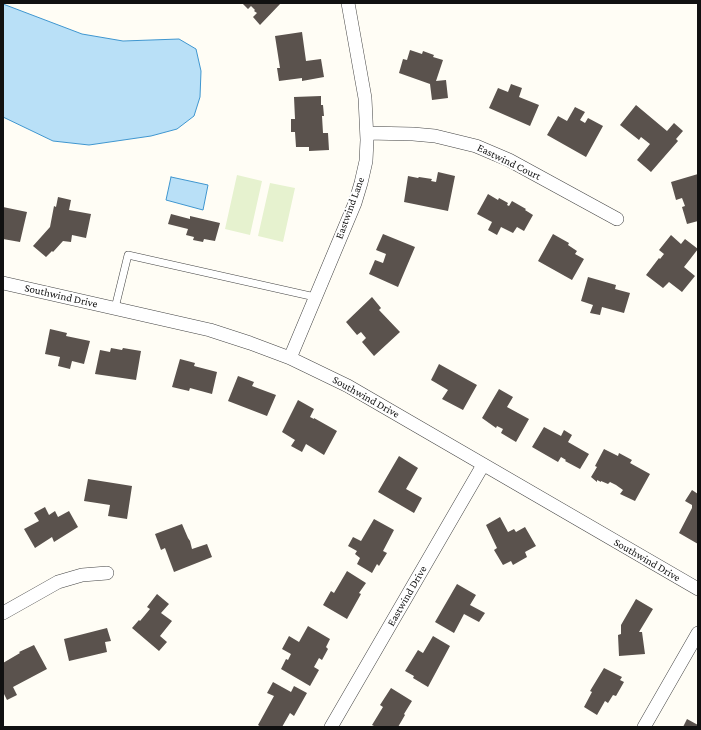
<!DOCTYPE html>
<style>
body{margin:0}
#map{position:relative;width:701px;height:730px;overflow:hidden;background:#fffdf5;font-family:"Crimson Pro",serif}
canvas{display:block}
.frame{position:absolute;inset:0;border:4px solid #111;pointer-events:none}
</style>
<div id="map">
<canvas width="701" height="730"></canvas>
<div class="frame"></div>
</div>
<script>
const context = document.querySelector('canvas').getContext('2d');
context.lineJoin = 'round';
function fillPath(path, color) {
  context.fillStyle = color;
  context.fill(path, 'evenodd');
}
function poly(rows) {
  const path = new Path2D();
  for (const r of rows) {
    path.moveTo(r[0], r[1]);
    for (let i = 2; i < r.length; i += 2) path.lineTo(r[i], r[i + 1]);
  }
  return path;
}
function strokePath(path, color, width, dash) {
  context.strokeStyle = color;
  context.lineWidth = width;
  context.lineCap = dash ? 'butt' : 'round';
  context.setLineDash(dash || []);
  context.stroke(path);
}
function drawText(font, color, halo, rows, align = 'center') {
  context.font = font + ' "Crimson Pro",serif';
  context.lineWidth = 4;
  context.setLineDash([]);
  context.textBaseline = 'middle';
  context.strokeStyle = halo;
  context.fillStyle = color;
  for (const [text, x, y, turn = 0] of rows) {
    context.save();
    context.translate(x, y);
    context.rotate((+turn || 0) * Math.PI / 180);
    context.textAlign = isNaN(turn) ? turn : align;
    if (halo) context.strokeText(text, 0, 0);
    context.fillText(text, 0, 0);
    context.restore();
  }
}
fillPath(poly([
 [237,175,262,181,250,235,225,229],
 [270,183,295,188,283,242,258,236]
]), '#e6f2cf');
const water = poly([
 [3,4,82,34,123,41,179,39,196,49,201,71,200,97,194,116,177,129,151,136,89,145,53,141,3,117,3,4],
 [171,177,208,185,203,210,166,200,171,177]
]);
fillPath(water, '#b9e0f7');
strokePath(water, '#3f96cf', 1);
fillPath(poly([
 [242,3,281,3,260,25,253,17,257,13,254,11,255,10,251,6,248,9],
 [302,32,306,61,321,59,324,77,302,81,302,78,279,81,277,68,280,68,275,36],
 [410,50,422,54,423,51,434,55,433,57,443,60,436,81,446,80,448,98,432,100,430,84,399,73,403,59,407,60],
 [511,84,522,88,519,97,539,105,530,126,489,108,498,88,508,92],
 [321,96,321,105,323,105,324,116,322,116,323,133,328,133,329,150,309,151,309,147,296,147,295,132,291,132,291,119,295,119,294,97],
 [636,105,667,131,674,123,683,131,676,139,678,141,651,172,637,160,650,144,641,137,639,140,620,125],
 [575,107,585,112,580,120,585,123,588,118,603,126,586,157,547,135,558,116,567,121],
 [438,172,455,176,448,211,404,202,408,176,418,178,419,177,432,179,431,181,436,182],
 [698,174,698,221,687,224,682,207,685,206,682,198,676,200,671,182],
 [488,194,498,200,499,198,508,203,507,205,509,206,512,201,526,209,525,210,533,215,524,231,517,227,513,233,501,227,497,235,488,230,492,222,477,214],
 [58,197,71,200,69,210,91,214,86,238,72,235,71,242,63,241,53,252,52,251,46,257,33,246,50,227,54,206,56,207],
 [3,207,27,212,20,242,3,239],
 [171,214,190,219,190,216,220,223,215,241,204,239,203,242,193,240,194,237,186,235,188,229,168,224],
 [383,234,415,247,398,287,369,274,375,260,383,263,386,254,376,250],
 [553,234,569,243,568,245,577,251,575,254,584,259,572,280,538,261],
 [671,235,681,244,685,239,698,249,684,267,695,276,682,292,669,282,663,288,646,275,659,258,660,259,664,254,659,250],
 [588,277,616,285,615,289,630,293,624,313,602,307,600,315,590,313,593,305,581,301],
 [372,297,381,308,379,310,400,332,374,356,362,342,366,338,361,332,357,335,346,322],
 [50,329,67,333,66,336,90,341,84,364,72,361,70,369,58,366,60,357,45,354],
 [111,348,122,350,123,348,141,351,136,380,95,374,100,350,110,352],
 [180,359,195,363,194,366,217,372,212,394,190,388,189,391,172,387],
 [439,364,477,385,463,410,442,399,448,390,431,380],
 [238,376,254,382,252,386,276,395,267,416,228,401],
 [499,389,513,397,507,407,529,419,516,442,501,433,503,429,497,426,496,428,482,418],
 [298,400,314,409,310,417,314,419,314,418,337,431,324,455,306,444,302,452,291,446,295,440,282,432],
 [544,427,561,436,564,430,572,435,568,442,589,454,580,469,565,461,566,460,561,457,558,462,532,447],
 [604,449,618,456,619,453,632,460,630,463,650,474,635,501,620,494,623,490,616,485,610,482,608,484,601,481,601,482,597,480,597,482,591,477,597,467,595,466],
 [399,456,418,468,406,489,422,498,414,513,378,492],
 [88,479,132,486,127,519,108,516,110,505,84,501],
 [692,490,698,494,698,544,679,533,692,508,692,505,685,501],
 [45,507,49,515,55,511,58,517,69,511,78,527,54,542,52,537,35,548,24,529,39,521,34,513],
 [500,517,508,532,514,529,516,532,525,527,536,546,525,552,527,557,513,565,511,561,503,565,494,550,497,548,486,525],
 [374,519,394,530,383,551,387,553,379,566,377,564,372,573,357,564,360,558,355,554,357,551,348,546,353,537,361,541],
 [182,524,188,538,190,541,192,549,207,544,212,557,174,572,165,548,161,550,155,534],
 [347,571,366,583,359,593,361,594,347,619,323,605,331,591,334,593],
 [457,584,476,595,470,605,485,613,479,622,464,614,454,633,435,622],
 [157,594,169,604,161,613,172,621,160,636,167,642,159,651,132,628,139,620,140,621,150,609,147,607],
 [636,599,653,609,639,632,642,632,645,654,619,656,618,635,621,634,621,625],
 [308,626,330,639,326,647,328,649,322,660,319,658,314,667,319,670,310,686,281,669,286,659,288,660,291,654,282,649,289,636,299,642],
 [107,628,111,641,105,642,107,652,69,661,64,639],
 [433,636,450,646,428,687,413,678,414,676,405,671,418,650,423,653],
 [34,645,47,669,13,687,17,695,7,700,3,692,3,663,20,653,19,652],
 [604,668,622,677,620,680,624,682,616,696,613,695,608,703,605,701,597,715,584,707,592,692,590,691],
 [273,682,291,692,294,686,307,693,294,716,290,713,282,727,261,727,258,725,274,696,267,693],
 [391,688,412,701,404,714,405,715,398,727,376,727,372,725,383,707,380,705],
 [687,719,698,725,698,727,683,727]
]), '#5a524d');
const service = poly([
 [115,308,128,255,315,297]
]);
const minor = poly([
 [367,133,413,134,435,136,476,146,509,160,617,219],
 [3,283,210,330,250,343,290,358,348,386,698,589],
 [290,358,355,203,361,183,366,161,367,140,365,98,348,3],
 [3,613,58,582,82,575,107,573],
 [331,727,483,465],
 [644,727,698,633]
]);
strokePath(service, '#444', 8);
strokePath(minor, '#444', 14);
strokePath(service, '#fff', 7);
strokePath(minor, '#fff', 13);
drawText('11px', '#111', '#fff', [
 ["Eastwind Court",509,162,26],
 ["Eastwind Lane",350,208,-70],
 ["Southwind Drive",61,296,13],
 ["Southwind Drive",366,397,29],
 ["Southwind Drive",647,560,30],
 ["Eastwind Drive",407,596,-60]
]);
</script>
